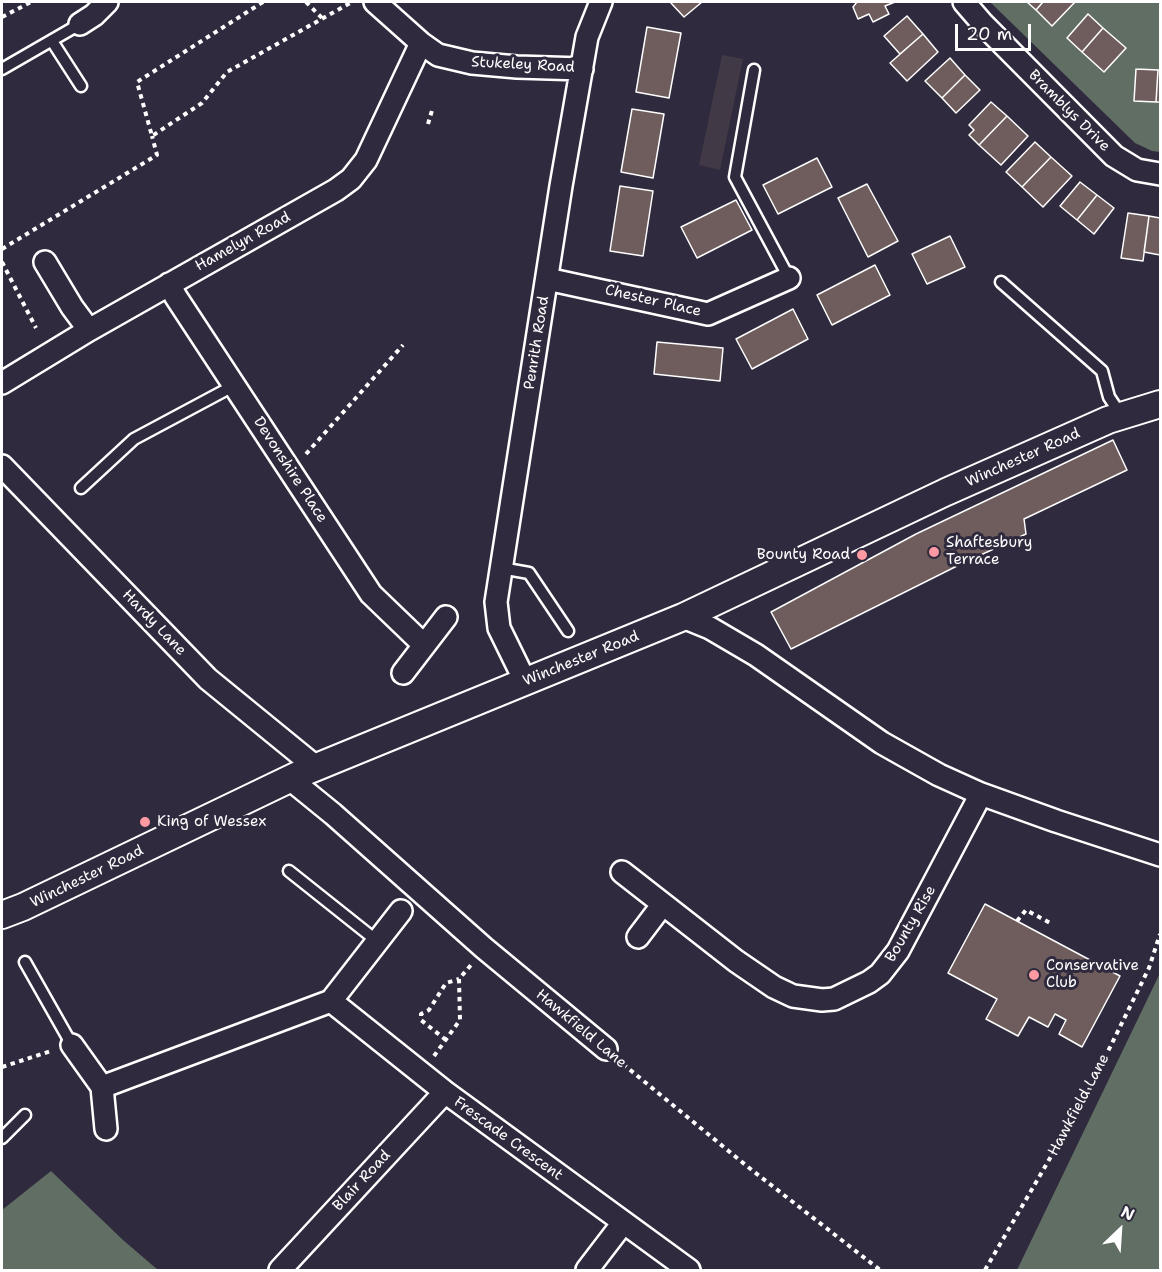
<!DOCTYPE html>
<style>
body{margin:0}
#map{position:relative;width:1162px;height:1272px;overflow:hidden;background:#2f2a3d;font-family:"Shantell Sans",sans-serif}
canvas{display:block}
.frame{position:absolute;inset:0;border:3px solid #fff;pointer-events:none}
.north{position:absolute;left:1090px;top:1200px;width:60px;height:60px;-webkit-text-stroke:4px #2f2a3d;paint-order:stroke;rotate:25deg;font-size:16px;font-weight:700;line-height:24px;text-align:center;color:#fff}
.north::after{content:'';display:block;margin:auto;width:21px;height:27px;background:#fff;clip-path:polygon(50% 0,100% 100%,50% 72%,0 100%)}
.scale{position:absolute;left:955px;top:24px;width:76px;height:27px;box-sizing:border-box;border:3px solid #fff;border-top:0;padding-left:8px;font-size:18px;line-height:21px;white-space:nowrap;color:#fff;-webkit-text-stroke:4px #2f2a3d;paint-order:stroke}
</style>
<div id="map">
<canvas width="1162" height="1272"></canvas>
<div class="frame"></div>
<div class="north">N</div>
<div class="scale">20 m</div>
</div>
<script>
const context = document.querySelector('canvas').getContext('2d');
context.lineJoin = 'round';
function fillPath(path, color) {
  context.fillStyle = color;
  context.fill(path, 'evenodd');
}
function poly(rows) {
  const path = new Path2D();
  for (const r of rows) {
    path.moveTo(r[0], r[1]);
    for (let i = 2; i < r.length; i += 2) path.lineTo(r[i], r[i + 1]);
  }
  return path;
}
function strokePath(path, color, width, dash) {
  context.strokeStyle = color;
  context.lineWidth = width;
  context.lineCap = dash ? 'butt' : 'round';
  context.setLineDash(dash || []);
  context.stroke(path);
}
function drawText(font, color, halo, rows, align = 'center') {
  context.font = font + ' "Shantell Sans",sans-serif';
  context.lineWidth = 6;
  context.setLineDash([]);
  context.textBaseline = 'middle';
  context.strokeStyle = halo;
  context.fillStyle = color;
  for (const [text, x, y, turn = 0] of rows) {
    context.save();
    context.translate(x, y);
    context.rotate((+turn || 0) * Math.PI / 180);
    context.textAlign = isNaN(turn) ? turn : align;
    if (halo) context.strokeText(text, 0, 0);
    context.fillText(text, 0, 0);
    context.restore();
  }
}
fillPath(poly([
 [722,55,743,59,720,170,699,165]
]), '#423946');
fillPath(poly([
 [990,2,1160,2,1160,152,1152,151,1135,143],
 [1160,973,1160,1270,1017,1270],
 [51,1171,123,1240,158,1270,2,1270,2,1210]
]), '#616e63');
const building = poly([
 [670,2,702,2,684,17,670,2],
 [857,2,895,2,885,6,889,14,873,22,869,14,858,19,853,7,857,2],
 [1027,2,1043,2,1036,10,1027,2],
 [1043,2,1075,2,1052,26,1036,10,1043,2],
 [1088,14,1103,28,1082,52,1067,38,1088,14],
 [907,16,923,34,900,54,884,36,907,16],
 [647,27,681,33,669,98,636,92,647,27],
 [1103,28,1126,48,1104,72,1082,52,1103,28],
 [923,34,938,52,907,81,890,63,923,34],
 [950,58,965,75,942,98,925,81,950,58],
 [1136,69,1158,70,1156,102,1134,101,1136,69],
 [1158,70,1160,70,1160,102,1156,102,1158,70],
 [965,75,980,90,956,113,942,98,965,75],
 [991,102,1007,116,979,145,969,135,974,130,969,125,991,102],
 [632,109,664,114,653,178,621,172,632,109],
 [1007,116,1028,136,1001,165,979,145,1007,116],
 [1035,142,1051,157,1022,187,1006,172,1035,142],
 [1051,157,1072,176,1043,207,1022,187,1051,157],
 [817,158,832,187,778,214,763,185,817,158],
 [1080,182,1097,195,1077,220,1060,206,1080,182],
 [867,184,898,241,868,257,838,198,867,184],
 [620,186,653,191,643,256,610,251,620,186],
 [1097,195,1114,208,1094,234,1077,220,1097,195],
 [736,200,752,230,697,258,681,227,736,200],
 [1128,213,1149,216,1143,261,1121,258,1128,213],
 [1149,216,1160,218,1160,255,1144,252,1149,216],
 [950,236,965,267,927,284,912,254,950,236],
 [875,265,890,295,832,325,817,295,875,265],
 [793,309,808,339,752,369,736,339,793,309],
 [657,342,723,348,720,381,654,374,657,342],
 [1113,440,1127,470,1024,519,1026,534,957,566,791,649,771,612,916,534,1113,440],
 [985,904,1120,976,1082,1047,1059,1034,1066,1020,1055,1014,1048,1027,1029,1017,1018,1036,986,1019,997,999,948,973,985,904]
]);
fillPath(building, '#6f5c5c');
strokePath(building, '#fff', 1.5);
const service = poly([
 [52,41,81,86],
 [2,69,80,24],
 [754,70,735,177,789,278],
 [1001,282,1102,371,1109,397,1121,415],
 [81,488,134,439,235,385],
 [501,568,529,573,568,631],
 [289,871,377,941],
 [25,962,72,1045],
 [2,1138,25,1115]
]);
const minor = poly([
 [375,2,421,43,438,55,472,63,517,67,582,69],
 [964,2,983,24,1114,156,1137,170,1160,174],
 [80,24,94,15,107,2],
 [45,262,72,307,89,330],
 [547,279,708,314,789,278],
 [169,284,176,297,371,594,424,645],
 [2,383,89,330,336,190,351,179,366,160,421,43],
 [2,466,208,679,317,768],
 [683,617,710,628,756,655,882,743,939,775,981,794,1056,821,1160,855],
 [403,673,446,617],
 [525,681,499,628,496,602,561,186,587,37,601,2],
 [290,779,333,814,484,948,606,1049],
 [622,872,736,961,774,987,793,996,822,1000,834,999,869,982,880,974,898,951,981,794],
 [638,937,663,904],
 [331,1001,401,911],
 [72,1045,102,1087,106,1129],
 [102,1087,331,1001,445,1092,689,1270],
 [280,1270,445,1092],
 [587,1270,623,1223]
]);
const tertiary = poly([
 [2,915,23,907,302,773,683,617,946,492,1108,420,1160,404]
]);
strokePath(service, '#fff', 15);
strokePath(minor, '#fff', 26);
strokePath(tertiary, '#fff', 30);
strokePath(poly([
 [263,2,137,82,152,136,202,103,227,72,352,2],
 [306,2,322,18],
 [2,17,31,2],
 [428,124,433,107],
 [2,249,157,155,152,136],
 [2,262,36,328],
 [306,454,403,345],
 [1017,921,1026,910,1052,924],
 [446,1040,421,1020,421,1014,429,1010,446,983,459,979],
 [434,1056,460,1020,459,979,471,965],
 [623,1064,748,1167,880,1270],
 [2,1067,51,1051],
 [985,1270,1085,1098,1149,968,1160,934]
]), '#fff', 4, [4.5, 4.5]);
strokePath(service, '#2f2a3d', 10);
strokePath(minor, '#2f2a3d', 21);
strokePath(tertiary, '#2f2a3d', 26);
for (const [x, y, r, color] of [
 [934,552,6,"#ff9aa2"],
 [862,555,6,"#ff9aa2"],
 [145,822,6,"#ff9aa2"],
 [1034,975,6,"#ff9aa2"]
]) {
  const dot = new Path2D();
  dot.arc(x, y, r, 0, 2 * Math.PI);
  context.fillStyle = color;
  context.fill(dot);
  strokePath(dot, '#2f2a3d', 2);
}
drawText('15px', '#fff', '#2f2a3d', [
 ["Stukeley Road",523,65,3],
 ["Bramblys Drive",1069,111,45],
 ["Hamelyn Road",243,242,-29],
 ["Chester Place",653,301,13],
 ["Penrith Road",537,343,-81],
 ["Winchester Road",1023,458,-24],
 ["Devonshire Place",290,470,57],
 ["Hardy Lane",154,623,46],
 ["Winchester Road",581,659,-22],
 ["Winchester Road",87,877,-26],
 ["Bounty Rise",911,924,-60],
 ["Hawkfield Lane",581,1029,40],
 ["Hawkfield Lane",1079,1105,-62],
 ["Frescade Crescent",508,1139,36],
 ["Blair Road",362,1181,-47]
]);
drawText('15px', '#fff', '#2f2a3d', [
 ["Shaftesbury",946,543],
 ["Terrace",946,560],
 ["Bounty Road",850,555,"right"],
 ["King of Wessex",157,822],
 ["Conservative",1046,966],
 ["Club",1046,983]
], 'left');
</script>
